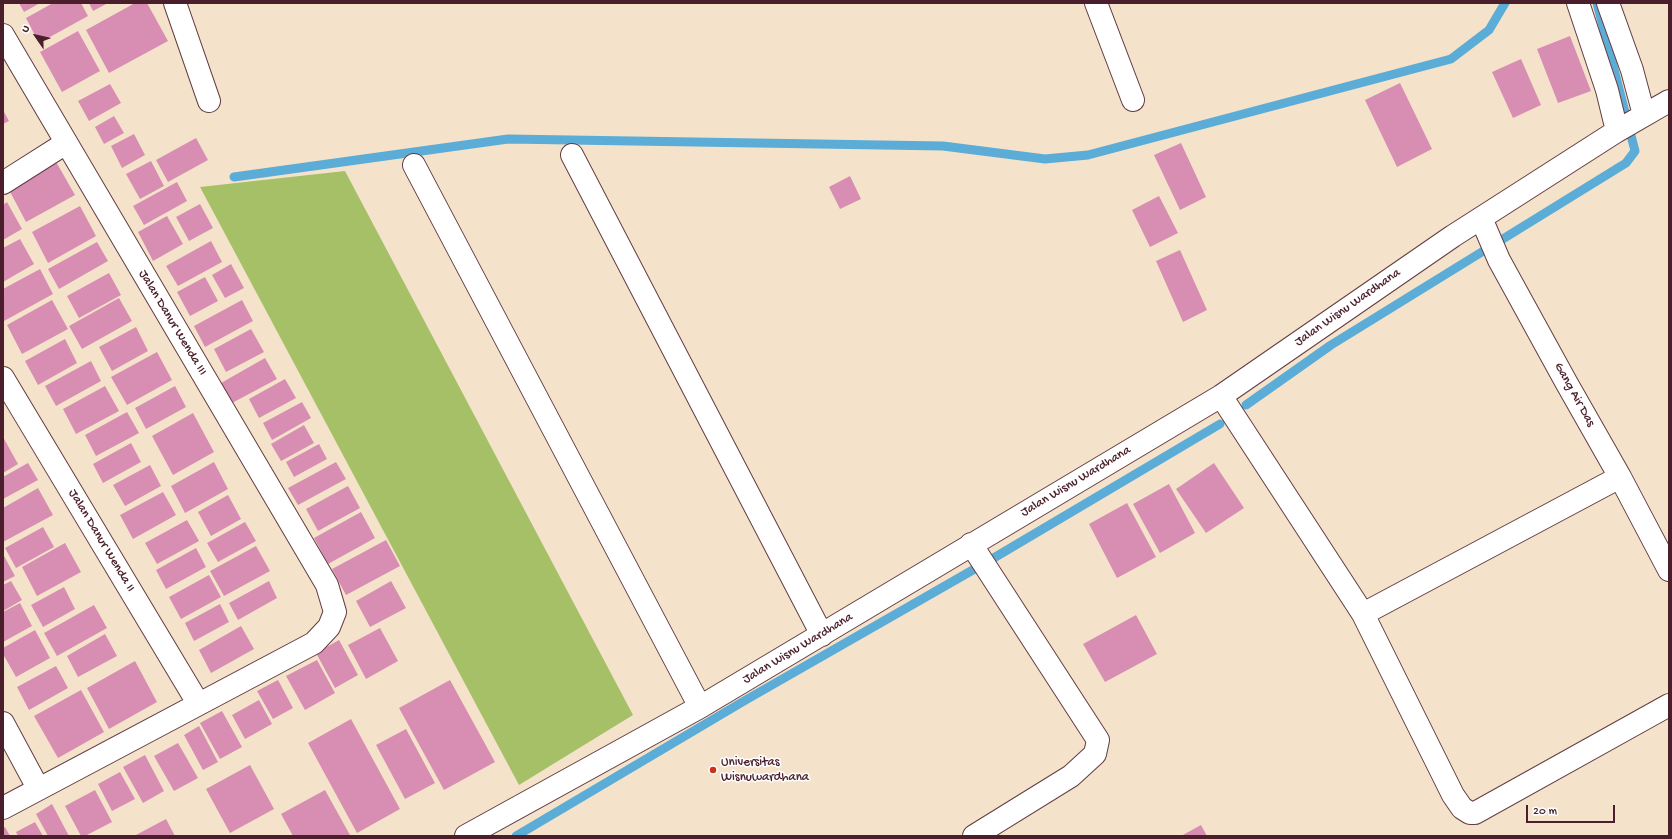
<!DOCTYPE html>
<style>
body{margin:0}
#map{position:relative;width:1672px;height:839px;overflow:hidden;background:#f4e3ca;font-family:"Gochi Hand",sans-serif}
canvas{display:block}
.frame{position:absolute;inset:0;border:4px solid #4a1f2b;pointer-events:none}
.north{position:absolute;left:16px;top:16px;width:40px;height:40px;-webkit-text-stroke:3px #fff;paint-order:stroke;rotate:304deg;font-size:11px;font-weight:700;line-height:16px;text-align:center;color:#4a1f2b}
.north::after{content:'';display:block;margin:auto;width:14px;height:18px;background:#4a1f2b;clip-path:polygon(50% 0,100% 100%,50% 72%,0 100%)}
.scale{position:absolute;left:1526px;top:805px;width:89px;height:18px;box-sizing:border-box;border:2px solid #4a1f2b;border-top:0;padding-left:5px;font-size:12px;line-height:14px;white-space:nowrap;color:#4a1f2b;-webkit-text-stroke:3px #fff;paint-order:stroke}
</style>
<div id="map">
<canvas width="1672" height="839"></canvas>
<div class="frame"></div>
<div class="north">U</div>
<div class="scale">20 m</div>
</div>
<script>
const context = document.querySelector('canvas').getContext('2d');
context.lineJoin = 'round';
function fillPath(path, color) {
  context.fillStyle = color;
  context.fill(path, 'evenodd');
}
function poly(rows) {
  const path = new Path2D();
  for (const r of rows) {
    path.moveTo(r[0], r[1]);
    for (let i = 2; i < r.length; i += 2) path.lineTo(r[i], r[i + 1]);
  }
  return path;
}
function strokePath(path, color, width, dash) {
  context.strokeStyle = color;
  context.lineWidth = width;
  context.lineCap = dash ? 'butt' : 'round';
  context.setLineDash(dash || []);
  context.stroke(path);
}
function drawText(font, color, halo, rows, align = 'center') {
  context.font = font + ' "Gochi Hand",sans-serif';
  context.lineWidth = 3;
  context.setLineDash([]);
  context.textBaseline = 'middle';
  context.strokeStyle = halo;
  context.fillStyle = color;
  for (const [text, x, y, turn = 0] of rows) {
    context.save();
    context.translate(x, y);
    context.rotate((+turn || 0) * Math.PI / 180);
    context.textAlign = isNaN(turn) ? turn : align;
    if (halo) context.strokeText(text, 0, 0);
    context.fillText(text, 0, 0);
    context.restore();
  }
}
fillPath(poly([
 [345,171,633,715,519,785,200,187]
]), '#a5c067');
strokePath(poly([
 [234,177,508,139,943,146,1045,159,1088,155,1451,59,1489,30,1505,3],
 [1246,405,1331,345,1626,163,1635,151,1597,3],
 [516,836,744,701,992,559,1220,424]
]), '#5bacd6', 9);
fillPath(poly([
 [19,3,40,3,24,12],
 [53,3,81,3,88,16,39,43,26,18],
 [89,3,108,3,93,11],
 [135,3,147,3,168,41,109,73,86,30],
 [78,31,100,71,62,92,40,52],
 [1570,36,1591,91,1558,103,1537,49],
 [1521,59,1541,105,1513,118,1492,72],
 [1400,83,1432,149,1397,167,1365,100],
 [110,84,121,103,89,121,78,101],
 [3,110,9,121,3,124],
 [114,116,124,133,104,144,95,127],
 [134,134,145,155,122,168,111,146],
 [196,138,208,160,168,182,156,160],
 [1181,143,1206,197,1180,210,1154,155],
 [55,160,75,195,26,222,7,186],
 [151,161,164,186,140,199,126,174],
 [850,176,861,199,840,209,829,187],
 [177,182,187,201,144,225,133,206],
 [1159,196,1178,233,1150,247,1132,210],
 [7,202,22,229,3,240,3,205],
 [200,204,213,228,189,241,176,217],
 [80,206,96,236,48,263,32,232],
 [167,216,183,244,153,261,138,232],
 [20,239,34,264,3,282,3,248],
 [211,241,222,262,178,286,166,266],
 [97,242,108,261,59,289,48,269],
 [1180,250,1207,310,1183,322,1156,261],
 [231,264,244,288,225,298,212,275],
 [40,269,53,294,4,321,3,318,3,289],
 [109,273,121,295,79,318,67,296],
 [205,277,218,301,190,316,177,292],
 [119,298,132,321,82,349,69,326],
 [52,300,68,329,22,354,7,325],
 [242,300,253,321,205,347,194,326],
 [136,327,148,351,112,371,99,347],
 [251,329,264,352,226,372,214,349],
 [65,339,77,363,38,385,25,361],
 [157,352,172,380,127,405,111,377],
 [265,358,277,379,232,403,221,383],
 [91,361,101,381,56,406,45,386],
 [285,379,296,398,259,418,249,399],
 [105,386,119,411,76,434,63,409],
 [175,386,186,407,146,429,135,408],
 [302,402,311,418,272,440,263,423],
 [127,412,139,433,96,456,85,435],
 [193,413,214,452,173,475,152,436],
 [304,425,314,443,281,461,271,444],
 [3,437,18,464,3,473],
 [131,443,141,462,103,483,93,464],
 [319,444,327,459,294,477,286,462],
 [214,462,228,489,185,513,171,486],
 [336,462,346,479,298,505,288,488],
 [28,463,38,480,3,499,3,477],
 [1214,463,1244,508,1206,533,1176,489],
 [150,465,161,486,125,506,113,485],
 [1169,484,1195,533,1160,553,1133,504],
 [348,486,360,508,318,531,306,509],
 [38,488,53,515,3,542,3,508],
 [163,492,176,515,133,539,120,515],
 [228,495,241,519,211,536,198,512],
 [1127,503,1156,557,1117,578,1089,524],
 [361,512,375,538,328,564,314,538],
 [187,520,199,541,157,564,145,543],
 [245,522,256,541,218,562,207,543],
 [43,527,54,547,16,568,5,548],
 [386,540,400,566,346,595,332,569],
 [65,543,81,572,37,596,22,567],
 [256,546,270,571,224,596,210,571],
 [196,548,206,567,166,589,156,570],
 [3,554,15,576,3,582],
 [209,575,221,597,181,619,169,597],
 [11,581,22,600,3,611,3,585],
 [269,581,277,598,238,620,229,603],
 [391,581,406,608,370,627,356,601],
 [64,587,75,609,43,627,31,605],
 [20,603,32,626,3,642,3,612],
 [220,604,229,622,194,641,185,623],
 [94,605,107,628,57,656,44,633],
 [1136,615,1157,654,1105,682,1083,644],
 [241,626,254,649,211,673,199,650],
 [380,628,398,661,366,679,348,645],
 [35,630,50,658,16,677,3,654,3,648],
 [105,634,117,656,78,677,67,656],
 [339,640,358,675,335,688,316,653],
 [317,660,335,693,305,710,286,676],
 [135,661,157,702,109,729,87,688],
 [56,666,68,688,29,710,17,687],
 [278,680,293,708,273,719,257,691],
 [450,680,495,762,444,790,399,708],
 [81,690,104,732,58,758,34,716],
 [259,700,272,724,245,739,232,715],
 [222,711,242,747,220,759,200,723],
 [351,719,400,809,357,833,308,743],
 [199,726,218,762,203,770,184,735],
 [406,729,435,783,405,799,376,745],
 [178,743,198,778,174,791,154,756],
 [145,755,164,791,143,803,123,767],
 [250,765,274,809,230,833,206,789],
 [120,772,135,799,112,811,98,784],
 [95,790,112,822,85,836,81,836,65,806],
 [325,790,350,835,293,836,281,814],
 [52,804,69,836,48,836,36,814],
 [166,819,175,836,134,836],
 [35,822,43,836,18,836,16,832],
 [1201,825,1207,836,1181,836],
 [5,827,10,836,3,836,3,828]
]), '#d88eb3');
const minor = poly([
 [175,3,209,101],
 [1096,3,1133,100],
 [1578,3,1607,90,1617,131],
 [1608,3,1632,70,1644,115],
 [3,35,327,585,335,612,329,627,314,643,3,808],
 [572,155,822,635],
 [414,165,700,707],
 [3,183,66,143],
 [1481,218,1499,260,1566,382,1620,477,1669,570],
 [3,378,198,703],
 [1221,396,1363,614,1453,795,1462,808,1470,813,1475,813,1669,705],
 [971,544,1098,740,1095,754,1071,776,974,836],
 [1363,614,1620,477],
 [3,723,38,788],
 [466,836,700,707,1221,396,1453,236,1617,131,1669,101]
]);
strokePath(minor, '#643c43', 24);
strokePath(minor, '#fff', 22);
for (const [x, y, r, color] of [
 [713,770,4,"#c8321e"]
]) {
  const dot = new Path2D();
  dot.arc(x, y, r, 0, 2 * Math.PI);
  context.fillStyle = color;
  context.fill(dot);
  strokePath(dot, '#fff', 1.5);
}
drawText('13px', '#4a1f2b', '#fff', [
 ["Jalan Wisnu Wardhana",1348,308,-35],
 ["Jalan Danur Wenda III",172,323,59],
 ["Gang Air Das",1574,395,61],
 ["Jalan Wisnu Wardhana",1076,482,-31],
 ["Jalan Danur Wenda II",101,541,59],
 ["Jalan Wisnu Wardhana",798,649,-31]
]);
drawText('13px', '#4a1f2b', '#fff', [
 ["Universitas",721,763],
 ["Wisnuwardhana",721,778]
], 'left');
</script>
